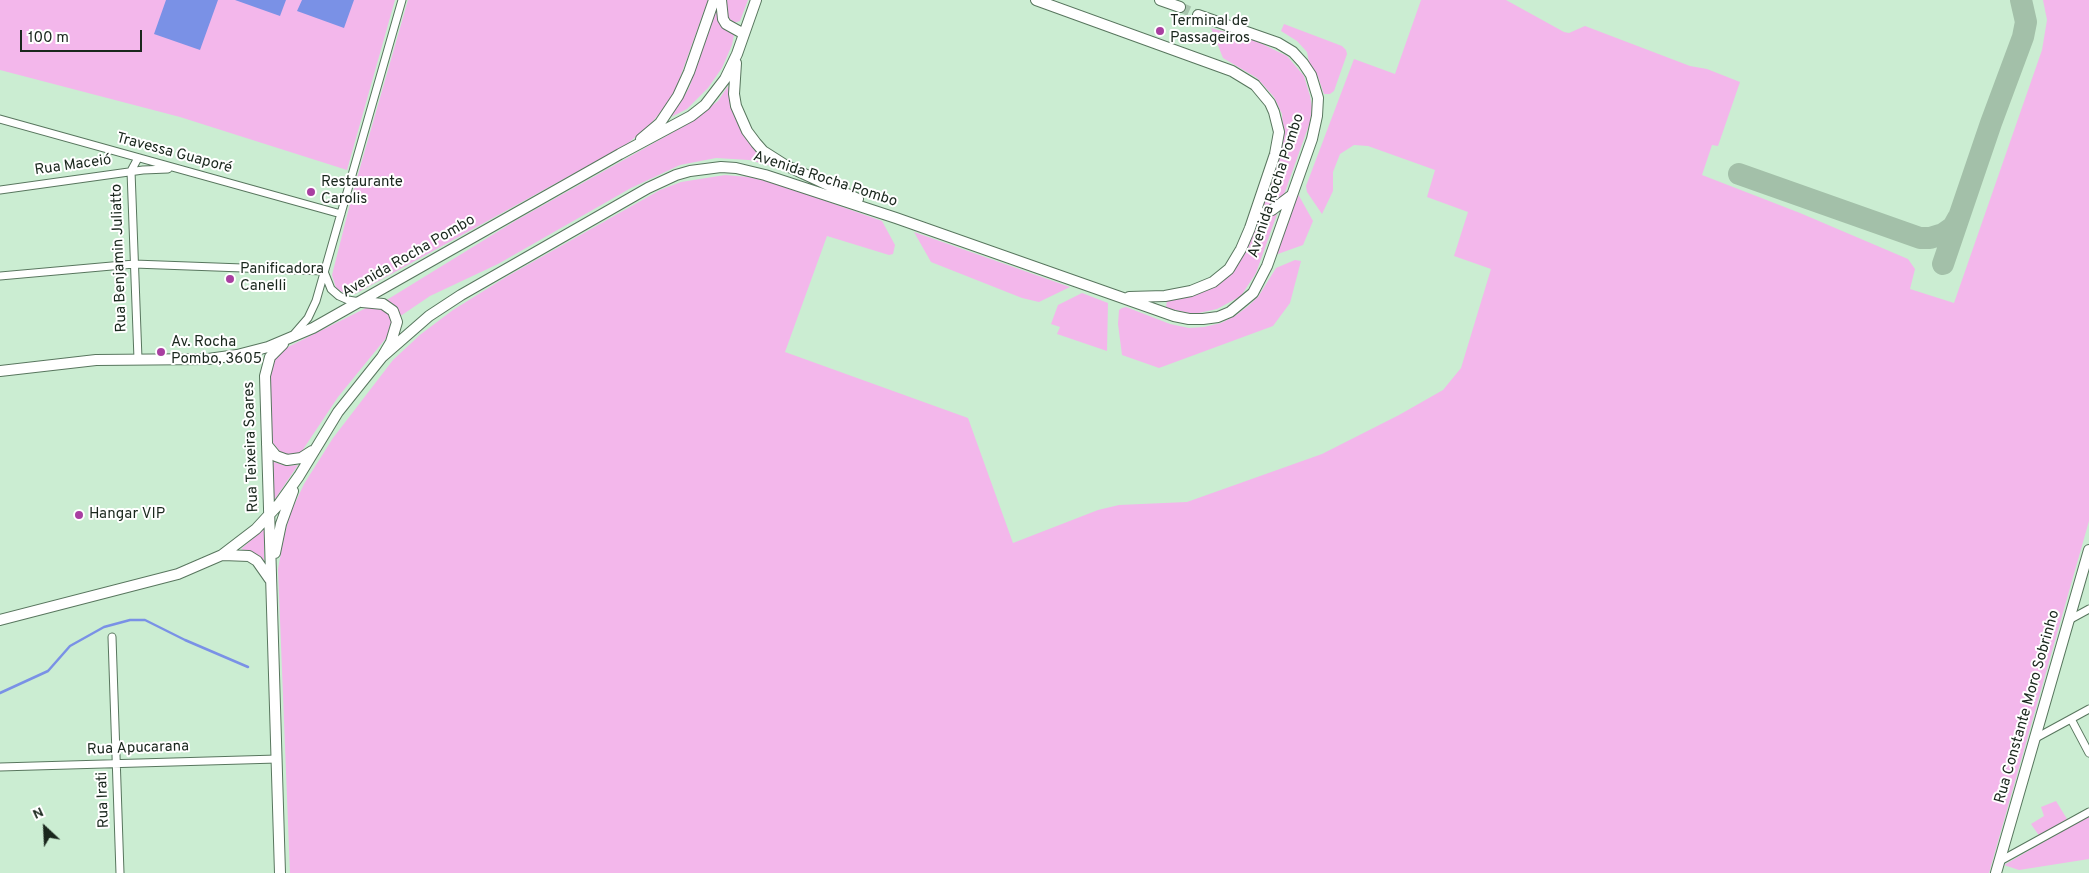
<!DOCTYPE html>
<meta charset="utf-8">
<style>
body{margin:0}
#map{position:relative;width:2089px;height:873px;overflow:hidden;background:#cbedd2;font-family:Overpass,sans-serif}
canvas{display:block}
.north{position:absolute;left:20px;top:803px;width:50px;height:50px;-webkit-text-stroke:4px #fff;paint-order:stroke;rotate:335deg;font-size:14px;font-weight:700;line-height:20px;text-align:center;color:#1a271d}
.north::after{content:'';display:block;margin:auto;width:18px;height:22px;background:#1a271d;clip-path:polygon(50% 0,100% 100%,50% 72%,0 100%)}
.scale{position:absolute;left:20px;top:30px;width:122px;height:22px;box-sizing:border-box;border:2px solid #1a271d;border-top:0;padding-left:6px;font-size:15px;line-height:18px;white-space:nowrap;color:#1a271d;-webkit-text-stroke:4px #fff;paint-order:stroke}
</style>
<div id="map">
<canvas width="2089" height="873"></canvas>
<div class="north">N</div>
<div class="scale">100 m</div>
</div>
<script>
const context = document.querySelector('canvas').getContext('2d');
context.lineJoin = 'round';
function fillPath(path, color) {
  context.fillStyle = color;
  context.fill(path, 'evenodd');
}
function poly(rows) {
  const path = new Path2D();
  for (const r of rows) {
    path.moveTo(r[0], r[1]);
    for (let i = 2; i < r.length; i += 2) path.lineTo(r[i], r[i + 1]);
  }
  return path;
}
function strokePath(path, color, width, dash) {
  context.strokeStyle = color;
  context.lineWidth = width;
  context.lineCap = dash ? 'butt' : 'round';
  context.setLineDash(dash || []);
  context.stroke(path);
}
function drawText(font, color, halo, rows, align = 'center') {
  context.font = font + ' Overpass,sans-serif';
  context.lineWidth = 4;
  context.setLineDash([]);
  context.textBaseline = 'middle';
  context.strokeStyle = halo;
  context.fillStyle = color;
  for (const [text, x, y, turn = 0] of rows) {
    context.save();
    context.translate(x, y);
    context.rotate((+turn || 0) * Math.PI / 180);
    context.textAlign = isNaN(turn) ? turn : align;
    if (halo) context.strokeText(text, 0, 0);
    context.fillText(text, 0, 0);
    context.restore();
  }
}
fillPath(poly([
 [0,0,395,0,347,170,180,117,0,70],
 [408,0,708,0,673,97,649,126,627,144,355,294,345,294,336,288,332,275,353,192],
 [725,0,748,0,740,21,734,23,728,17],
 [1421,0,1506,0,1564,32,1569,33,1585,26,1690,66,1707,69,1740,82,1718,146,1712,145,1702,175,1800,213,1908,259,1915,269,1910,289,1954,303,2042,50,2047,20,2043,0,2089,0,2089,521,1989,873,290,873,278,569,284,537,290,514,304,484,333,438,393,360,421,334,453,310,506,277,660,190,681,182,725,175,748,177,772,182,882,221,895,245,893,254,889,255,827,236,785,352,968,418,1013,543,1098,510,1119,505,1187,502,1322,454,1399,415,1443,390,1461,368,1491,269,1454,256,1468,212,1427,197,1435,170,1368,146,1354,145,1340,154,1333,172,1333,191,1322,214,1307,192,1306,186,1354,59,1395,74],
 [716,9,722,27,734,35,732,45,722,68,708,88,687,109,671,117,689,88],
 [1284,24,1342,46,1346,50,1347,54,1334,91,1330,94,1324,94,1318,77,1309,62,1307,52,1297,41,1281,31],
 [1211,28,1254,40,1287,56,1304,76,1310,96,1312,107,1310,122,1256,273,1241,296,1217,309,1194,314,1166,308,1167,300,1232,271,1283,131,1282,114,1274,97,1257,78,1223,58],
 [728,86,734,110,757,149,779,168,749,160,716,158,680,165,631,188,498,264,430,296,399,317,385,301,515,221,686,125,718,101],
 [1298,194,1313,221,1303,245,1275,255],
 [914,232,1070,287,1039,302,1022,298,931,262],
 [1295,260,1301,261,1290,303,1273,326,1159,368,1122,355,1118,324,1119,310,1122,308,1126,307,1170,324,1189,328,1204,327,1221,323,1235,316,1247,307,1258,297,1276,268],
 [1082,293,1108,303,1107,351,1057,334,1060,327,1051,324,1058,305],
 [368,307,376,307,384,309,390,315,392,324,391,332,338,397,302,451,297,455,288,455,281,453,273,443,272,437,267,376,276,353],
 [271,461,286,466,298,465,275,499,272,500],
 [264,529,264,562,252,552,241,549],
 [2056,801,2067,819,2040,837,2031,824,2044,816,2041,807],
 [2089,816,2089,859,2019,870,2004,865]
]), '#f3b7eb');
fillPath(poly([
 [166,0,218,0,200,50,154,34],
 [235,0,286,0,280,16],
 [302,0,354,0,344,28,297,11]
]), '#7a91e6');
strokePath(poly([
 [0,693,48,671,70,646,104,627,130,620,145,620,185,640,248,667]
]), '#7a91e6', 2.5);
strokePath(poly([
 [1739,174,1920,238,1930,238,1943,234,1953,227,1958,218],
 [1943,264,1991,123,2023,37,2026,22,2021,0]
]), '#a3c0a9', 22);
strokePath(poly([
 [1180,7,1198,15]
]), '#a8c5ae', 10, [10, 5]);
const street = poly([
 [0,119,341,214],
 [0,190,143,170,168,169],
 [325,274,331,289,339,296,348,300,360,302],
 [0,276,134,264,324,271],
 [295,333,308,318,316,301,402,0],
 [138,359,131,171,138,158],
 [2069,620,2089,609],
 [112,637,120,873],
 [2071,719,2089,753],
 [2034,739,2089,709],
 [0,767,277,759],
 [2000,861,2089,812]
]);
const secondary = poly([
 [721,0,723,19,726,24,744,34],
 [1036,0,1232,71,1255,85,1270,103,1274,112,1279,132,1275,154,1250,228,1241,249,1229,269,1213,282,1191,291,1165,296,1129,297],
 [1160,0,1180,7],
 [736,63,734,94,736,106,747,131,756,143,763,151,785,165,858,199],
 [641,139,660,123,678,96,689,72,714,0],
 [1254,217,1272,210,1292,195],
 [382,357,429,316,461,295,648,188,676,175,690,171,721,167,736,168,765,175,896,218,1174,316,1189,319,1203,319,1218,317,1230,312,1253,293,1267,266,1312,139,1317,116,1318,98,1311,75,1303,63,1293,52,1278,43,1198,15],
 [0,371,96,360,208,359,237,355,268,347,313,328,620,154,691,116,705,105,725,79,737,54,756,0],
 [267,445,276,456,287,460,301,458,312,451],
 [275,553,281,524,293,491],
 [223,555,249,556,257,561,271,581],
 [0,620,178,574,222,555,256,529,279,504,299,476,338,412,382,357,391,342,397,322,393,311,383,304,362,302],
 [280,873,265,376,270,357,283,344],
 [1996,873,2089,550]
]);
strokePath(street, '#58765e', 9);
strokePath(secondary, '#58765e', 12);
strokePath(street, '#fff', 7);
strokePath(secondary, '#fff', 10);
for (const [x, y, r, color] of [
 [1160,31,5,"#a93fa1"],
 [311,192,5,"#a93fa1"],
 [230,279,5,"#a93fa1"],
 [161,352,5,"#a93fa1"],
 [79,515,5,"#a93fa1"]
]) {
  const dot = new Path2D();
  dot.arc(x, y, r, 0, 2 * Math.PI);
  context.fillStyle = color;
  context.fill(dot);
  strokePath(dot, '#fff', 2);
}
drawText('15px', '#1a271d', '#fff', [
 ["Terminal de",1170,22],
 ["Passageiros",1170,39],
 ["Restaurante",321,183],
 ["Carolis",321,200],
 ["Panificadora",240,270],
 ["Canelli",240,287],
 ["Av. Rocha",171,343],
 ["Pombo, 3605",171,360],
 ["Hangar VIP",89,515]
], 'left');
drawText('15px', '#1a271d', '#fff', [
 ["Travessa Guaporé",174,154,15],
 ["Rua Maceió",73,166,-8],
 ["Avenida Rocha Pombo",825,180,18],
 ["Avenida Rocha Pombo",1277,186,-72],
 ["Avenida Rocha Pombo",409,257,-30],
 ["Rua Benjamin Juliatto",120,258,-92],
 ["Rua Teixeira Soares",252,447,-92],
 ["Rua Constante Moro Sobrinho",2028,707,-74],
 ["Rua Apucarana",138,749,-2],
 ["Rua Irati",104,800,-92]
]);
</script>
